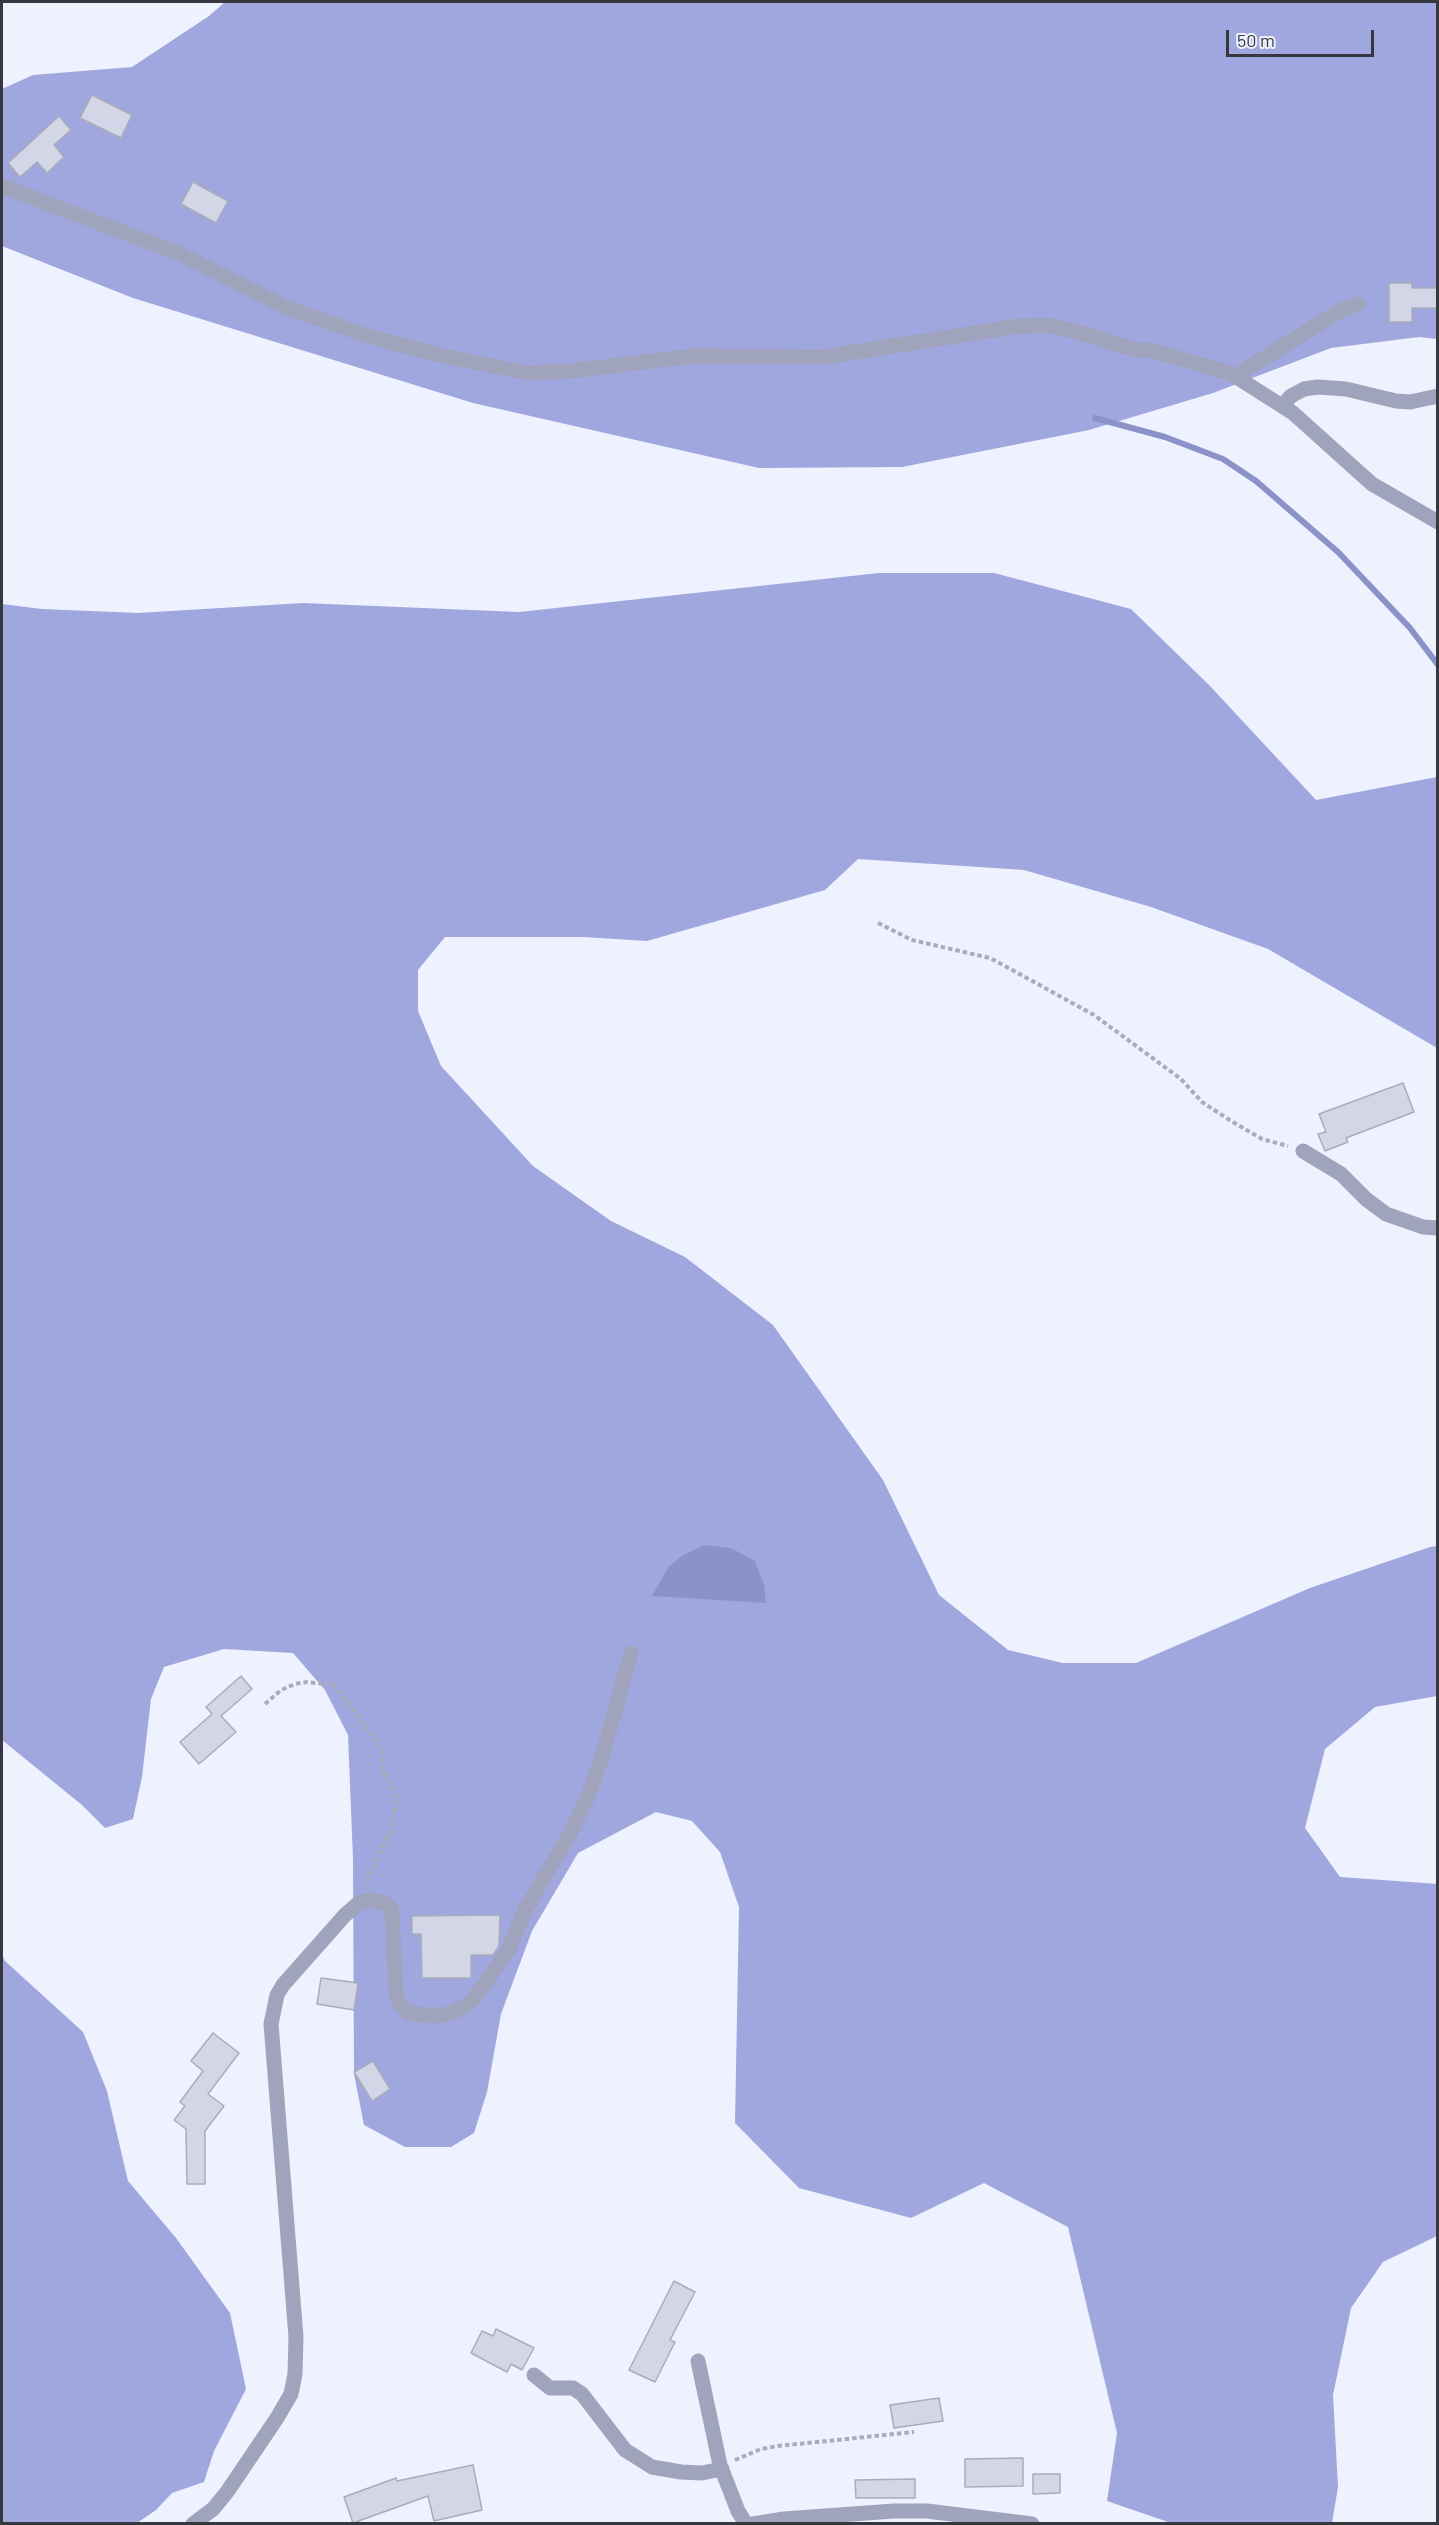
<!DOCTYPE html>
<style>
body{margin:0}
#map{position:relative;width:1439px;height:2525px;overflow:hidden;background:#eef1fe;font-family:Barlow,sans-serif}
canvas{display:block}
.frame{position:absolute;inset:0;border:3px solid #37383f;pointer-events:none}
.scale{position:absolute;left:1226px;top:30px;width:148px;height:27px;box-sizing:border-box;border:3px solid #37383f;border-top:0;padding-left:8px;font-size:18px;line-height:21px;white-space:nowrap;color:#37383f;-webkit-text-stroke:4px #eef1fe;paint-order:stroke}
</style>
<div id="map">
<canvas width="1439" height="2525"></canvas>
<div class="frame"></div>
<div class="scale">50 m</div>
</div>
<script>
const context = document.querySelector('canvas').getContext('2d');
context.lineJoin = 'round';
function fillPath(path, color) {
  context.fillStyle = color;
  context.fill(path, 'evenodd');
}
function poly(rows) {
  const path = new Path2D();
  for (const r of rows) {
    path.moveTo(r[0], r[1]);
    for (let i = 2; i < r.length; i += 2) path.lineTo(r[i], r[i + 1]);
  }
  return path;
}
function strokePath(path, color, width, dash) {
  context.strokeStyle = color;
  context.lineWidth = width;
  context.lineCap = dash ? 'butt' : 'round';
  context.setLineDash(dash || []);
  context.stroke(path);
}
fillPath(poly([
 [225,2,1437,2,1437,339,1419,337,1331,348,1213,393,1089,430,902,467,759,468,473,403,133,298,2,246,2,89,33,75,132,67,209,16],
 [879,573,994,573,1131,609,1210,686,1316,800,1437,777,1437,1048,1268,949,1151,907,1024,870,858,859,825,890,647,941,583,937,445,937,418,970,418,1011,441,1066,533,1166,611,1221,685,1257,773,1325,883,1480,939,1595,1008,1650,1063,1663,1136,1663,1310,1588,1430,1547,1437,1546,1437,1696,1375,1707,1325,1749,1305,1828,1340,1877,1438,1884,1437,2236,1383,2262,1351,2308,1333,2395,1338,2487,1332,2523,1171,2523,1107,2501,1117,2433,1068,2227,984,2183,911,2218,799,2188,735,2123,739,1907,720,1852,692,1821,656,1812,578,1853,532,1931,501,2014,487,2092,474,2133,451,2147,405,2147,364,2125,354,2074,353,1859,348,1735,325,1690,293,1653,224,1649,164,1667,151,1699,142,1777,133,1819,105,1828,82,1805,2,1740,2,604,42,609,138,613,303,603,519,612],
 [2,1955,5,1961,83,2032,107,2091,128,2181,176,2238,230,2313,246,2389,214,2451,204,2482,172,2493,156,2510,137,2523,2,2523]
]), '#a0a7de');
fillPath(poly([
 [704,1545,731,1548,755,1561,764,1585,766,1603,652,1596,669,1566,684,1555]
]), '#8b92c8');
strokePath(poly([
 [1095,418,1165,437,1223,459,1256,481,1338,552,1410,628,1438,665]
]), '#8b92c8', 6);
const building = poly([
 [92,95,132,115,121,138,80,118,92,95],
 [59,116,71,130,54,145,64,157,47,173,37,162,20,177,8,163,59,116],
 [193,182,228,201,216,223,181,204,193,182],
 [1389,283,1412,283,1412,288,1437,288,1437,308,1412,308,1412,322,1389,322,1389,283],
 [1403,1083,1414,1112,1346,1138,1348,1142,1325,1151,1318,1134,1326,1132,1319,1114,1403,1083],
 [241,1676,252,1689,221,1716,236,1732,199,1764,180,1742,212,1714,206,1707,241,1676],
 [500,1915,499,1946,493,1955,471,1955,471,1978,422,1978,421,1934,412,1934,412,1916,500,1915],
 [321,1978,358,1983,354,2010,317,2004,321,1978],
 [213,2033,239,2053,208,2094,224,2106,205,2131,205,2184,187,2184,186,2129,174,2120,185,2106,180,2102,203,2071,191,2061,213,2033],
 [373,2061,390,2089,372,2101,354,2072,373,2061],
 [674,2281,695,2292,670,2340,675,2342,655,2382,629,2370,674,2281],
 [496,2329,534,2348,522,2370,511,2364,507,2372,471,2353,482,2331,493,2336,496,2329],
 [939,2398,943,2421,894,2428,890,2405,939,2398],
 [1023,2458,1023,2486,965,2487,965,2459,1023,2458],
 [473,2465,482,2510,434,2521,428,2496,353,2523,344,2497,396,2478,397,2481,473,2465],
 [1033,2474,1060,2474,1060,2493,1033,2494,1033,2474],
 [915,2479,915,2498,856,2498,855,2480,915,2479]
]);
fillPath(building, '#d3d6e6');
strokePath(building, '#a9acbb', 1.5);
strokePath(poly([
 [878,923,912,940,990,958,1005,966,1094,1015,1181,1079,1202,1102,1231,1121,1262,1139,1288,1146],
 [265,1704,281,1690,295,1684,307,1682,334,1685,373,1736,383,1753,383,1770,395,1794,395,1809,391,1828,366,1884],
 [735,2460,761,2449,778,2446,914,2432]
]), '#aaacb7', 4, [4.5, 3]);
strokePath(poly([
 [2,186,180,254,287,308,365,335,434,354,528,373,569,371,694,356,824,357,1019,326,1046,325,1074,331,1133,349,1154,351,1230,373,1293,413,1372,484,1438,522],
 [1237,377,1246,369,1342,310,1358,304],
 [1282,406,1291,396,1304,389,1318,387,1346,389,1396,401,1410,402,1438,396],
 [1303,1151,1341,1174,1366,1199,1386,1214,1423,1227,1438,1228],
 [698,2361,720,2465,738,2511,746,2524],
 [534,2375,550,2388,573,2388,582,2394,625,2450,652,2467,681,2472,702,2473,722,2469],
 [193,2524,213,2509,227,2492,277,2418,291,2394,295,2374,296,2337,271,2024,277,1995,283,1985,345,1915,360,1902,373,1900,387,1904,392,1910,396,1994,400,2005,408,2013,433,2016,449,2014,464,2007,473,2000,508,1951,526,1908,571,1832,588,1796,602,1757,631,1653],
 [753,2524,784,2519,894,2511,927,2511,1032,2524]
]), '#9fa3bc', 15);
</script>
